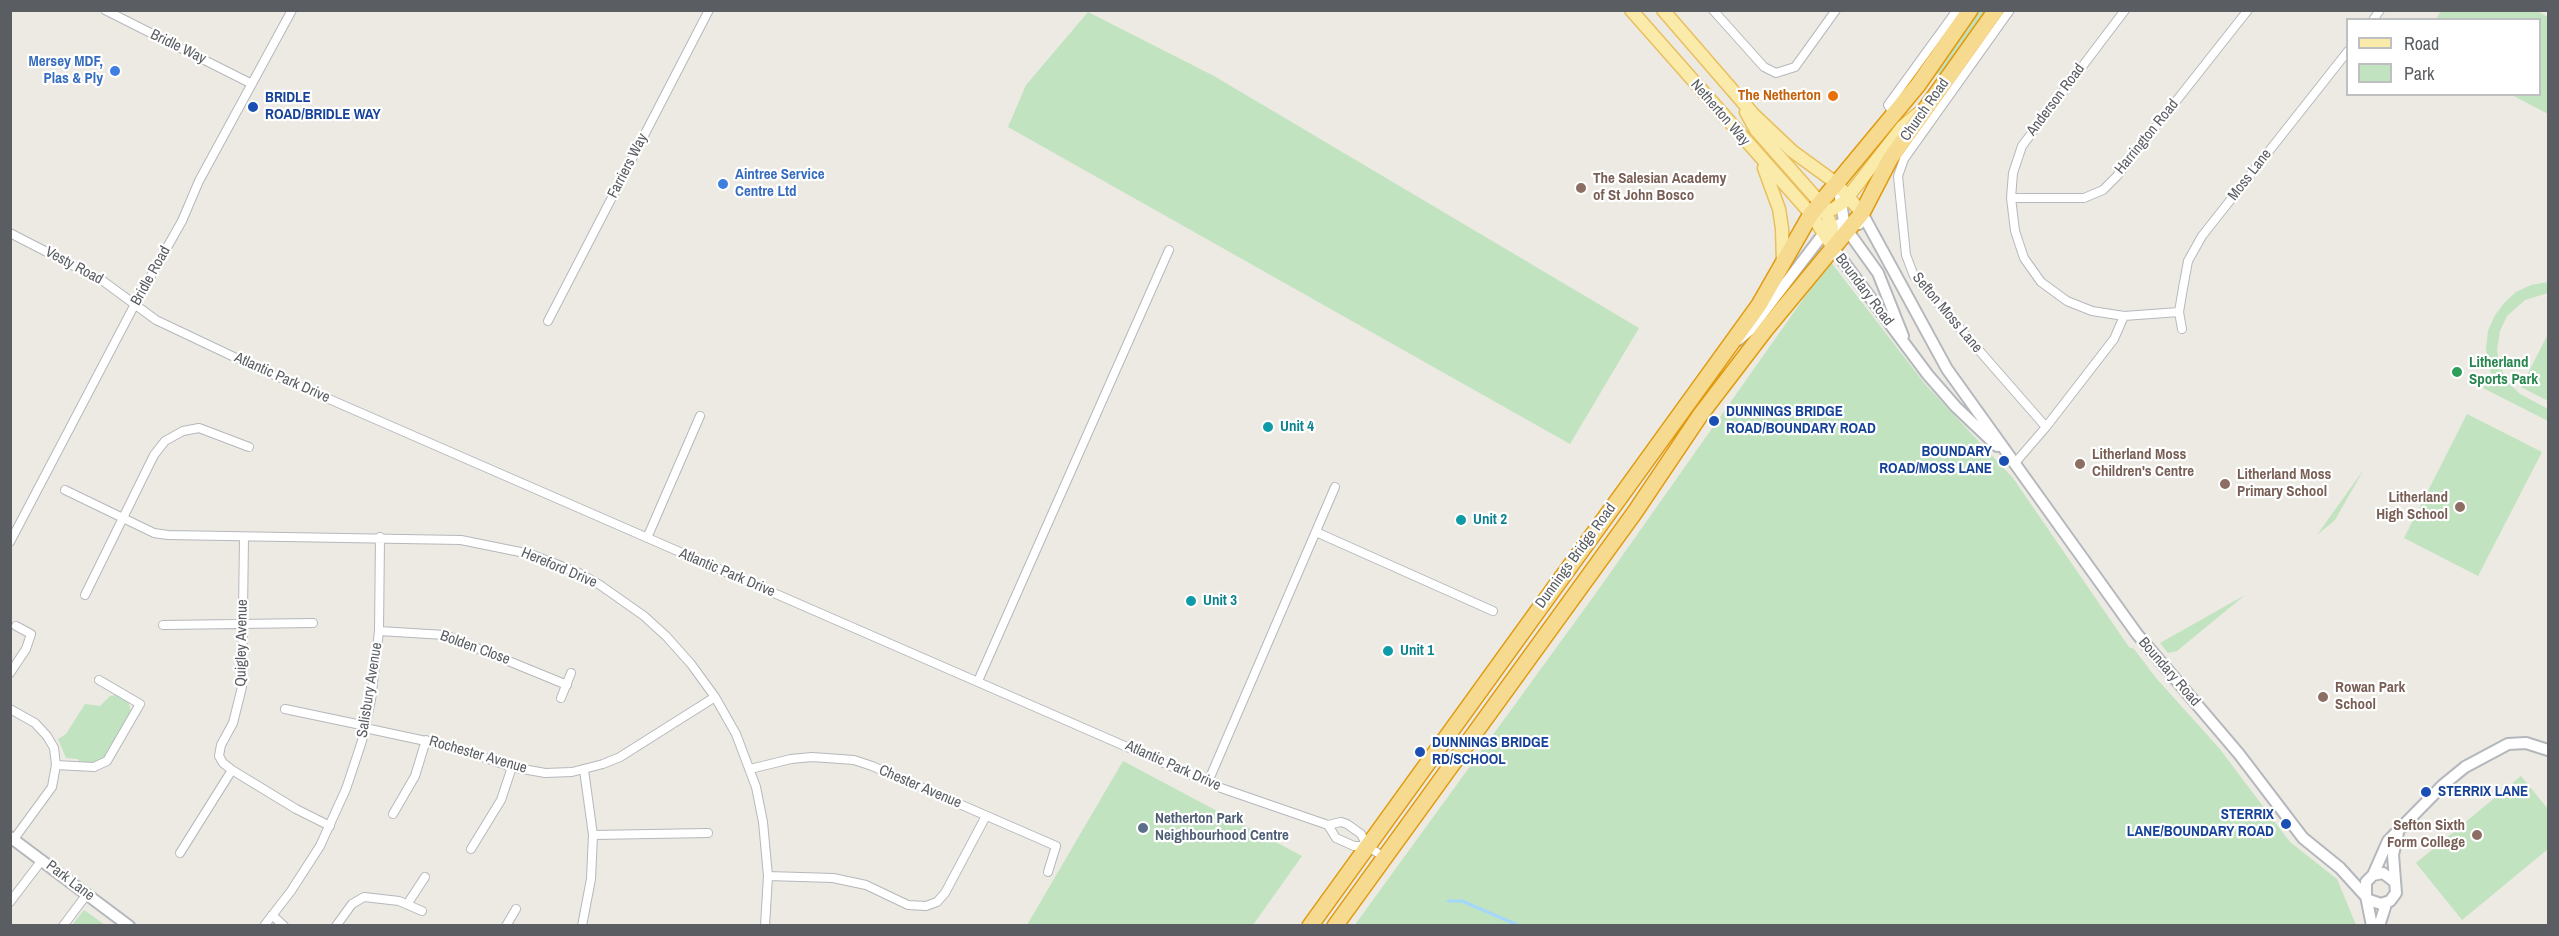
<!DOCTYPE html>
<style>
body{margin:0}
#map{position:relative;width:2559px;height:936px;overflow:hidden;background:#eceae2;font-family:"Archivo Narrow",sans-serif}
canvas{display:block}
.frame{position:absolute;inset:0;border:12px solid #5a5e62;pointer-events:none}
.legend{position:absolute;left:2346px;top:18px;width:195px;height:78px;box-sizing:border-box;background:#fff;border:2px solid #bdbfc0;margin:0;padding:8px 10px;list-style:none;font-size:18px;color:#5a5e62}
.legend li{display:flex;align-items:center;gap:12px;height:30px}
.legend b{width:30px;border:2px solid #bdbfc0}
</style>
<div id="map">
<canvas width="2559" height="936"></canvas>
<div class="frame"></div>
<ul class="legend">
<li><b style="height:8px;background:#faebaa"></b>Road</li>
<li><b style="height:16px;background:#c1e3c0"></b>Park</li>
</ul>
</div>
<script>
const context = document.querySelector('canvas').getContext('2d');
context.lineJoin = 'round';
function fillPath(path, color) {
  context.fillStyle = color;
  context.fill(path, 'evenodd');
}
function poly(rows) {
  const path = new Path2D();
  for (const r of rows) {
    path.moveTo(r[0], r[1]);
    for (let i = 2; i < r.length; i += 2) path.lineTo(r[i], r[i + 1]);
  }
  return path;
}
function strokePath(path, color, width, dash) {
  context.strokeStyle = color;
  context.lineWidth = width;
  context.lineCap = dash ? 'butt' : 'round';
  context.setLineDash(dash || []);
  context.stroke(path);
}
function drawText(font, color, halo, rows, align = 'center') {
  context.font = font + ' "Archivo Narrow",sans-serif';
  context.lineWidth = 4.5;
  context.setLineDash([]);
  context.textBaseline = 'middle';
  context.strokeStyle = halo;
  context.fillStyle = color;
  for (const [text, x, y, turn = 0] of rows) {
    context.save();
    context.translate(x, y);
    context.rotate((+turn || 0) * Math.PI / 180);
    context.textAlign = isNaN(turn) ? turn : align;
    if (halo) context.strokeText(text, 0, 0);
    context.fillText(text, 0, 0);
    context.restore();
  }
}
fillPath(poly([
 [1978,11,1990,11,1942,77,1934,71],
 [2441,11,2537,11,2548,17,2548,114,2512,95,2540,94,2540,20,2436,19],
 [1088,12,1214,76,1639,328,1570,444,1008,127,1026,85],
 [1830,261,1925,384,2013,478,2129,647,2134,649,2156,678,2219,748,2290,842,2337,879,2356,925,1354,926,1596,593],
 [2548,282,2548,293,2525,300,2507,316,2500,331,2497,350,2500,366,2507,381,2520,394,2548,409,2548,421,2483,388,2489,378,2494,380,2488,365,2486,348,2488,331,2495,315,2505,302,2516,292,2531,285],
 [2548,334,2548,401,2521,387],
 [2467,414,2542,452,2478,576,2404,538],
 [2364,469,2335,520,2317,535],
 [2245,595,2177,651,2168,653,2160,643],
 [115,695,128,701,131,711,103,760,95,763,79,762,78,759,66,758,58,739,66,734,85,704,100,706,110,696],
 [1123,761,1302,856,1253,925,1027,925],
 [2521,776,2548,809,2548,849,2462,920,2416,863],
 [84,910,105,925,72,925]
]), '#c1e3c0');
strokePath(poly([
 [1448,901,1462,901,1520,926]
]), '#a5d7fa', 3);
const street = poly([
 [105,10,252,84],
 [1713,10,1764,67,1776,73,1795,67,1836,10],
 [2010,10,1904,159,1898,176,1906,255,1914,276,2046,427],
 [2125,10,2022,146,2013,173,2011,198,2015,231,2024,258,2041,282,2067,301,2092,311,2124,316,2179,312],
 [2373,20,2380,10],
 [1894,114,1888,105,1957,10],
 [2011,198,2084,198,2103,190,2117,176,2248,10],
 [10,233,103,281,156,320,251,365,1221,788,1328,825,1341,822,1347,824,1361,834,1367,846,1384,857],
 [548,321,709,10],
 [2182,329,2179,312,2183,288,2188,261,2202,236,2348,51],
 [2015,463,2046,427,2114,339,2124,316],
 [65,490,154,533,168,535,461,540,530,554,579,573,600,585,644,616,666,636,691,664,715,697,736,734,756,787,763,822,768,876,765,926],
 [1316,532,1493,611],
 [244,537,242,687,233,723,221,745,219,756,223,763,232,770,296,809,330,826],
 [647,538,700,416],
 [10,542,135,304,182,221,199,181,292,10],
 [85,595,154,455,165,441,183,431,199,428,249,447],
 [163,625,313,623],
 [379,631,445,635,567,685],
 [10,673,26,649,31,634,16,626],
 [978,681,1169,250],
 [561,698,571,673],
 [10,709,35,723,47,736,54,748,56,765,52,787,14,839],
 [285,709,366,726],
 [365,728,449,746,512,767,545,773,572,772,603,764,620,757,715,697],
 [56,765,94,767,107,761,140,704,99,680],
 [750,769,791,759,812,757,854,760,872,766,1056,846,1048,872],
 [1208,782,1335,487],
 [393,814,415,776,426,740],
 [1328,825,1336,838,1354,846,1367,846],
 [593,835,708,833],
 [471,849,501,800,512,767],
 [180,853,232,770],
 [768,876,833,878,866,885,908,905,926,906,937,902,945,893,986,816],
 [10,902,42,860],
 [408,903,425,877],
 [272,915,284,926],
 [63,926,87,894],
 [264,926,291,891,320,846,346,789,362,741,371,700,379,631,380,537],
 [336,926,352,904,364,897,399,901,422,911],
 [506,926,516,909],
 [582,926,591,879,593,835,584,770]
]);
const secondary = poly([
 [1840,197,1845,227,1878,273,1903,336],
 [1862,213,1947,369,2137,634,2239,754,2303,838,2340,868,2369,900,2381,904,2390,901,2396,893,2393,855,2398,832],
 [1834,249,1928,375,1956,407,1997,446],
 [1738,340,1750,330,1824,233,1844,222,1859,224],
 [10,837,129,926],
 [2373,875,2388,841,2443,785,2465,767,2508,744,2526,743,2548,750],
 [2366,895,2366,882,2373,875,2383,873,2395,882],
 [2366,896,2372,926],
 [2379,926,2386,904]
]);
const primary = poly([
 [1631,10,1811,214,1834,249],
 [1663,10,1753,114,1792,151,1836,183,1862,213],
 [1746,112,1756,130,1823,206,1832,227,1831,247],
 [1764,168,1779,209,1782,228,1783,265],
 [1818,212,1833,209,1844,202,1902,127,1919,113]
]);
const highway = poly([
 [1310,926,1759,305,1811,214,1918,85,1970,10],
 [1335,926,1635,512,1701,414,1766,329,1862,213,1890,159,1996,10]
]);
strokePath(street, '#b5b8bc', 10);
strokePath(secondary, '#b4b7bc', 14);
strokePath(primary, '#e9bf5f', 15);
strokePath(highway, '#e19a0d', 18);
strokePath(street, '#fff', 8);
strokePath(secondary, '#fff', 10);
strokePath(primary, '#faebaa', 12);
strokePath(highway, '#f6da8f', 15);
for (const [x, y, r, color] of [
 [115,71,6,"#3f7fe0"],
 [1833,96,6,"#e8710a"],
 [253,107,6,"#1a4fb4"],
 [723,184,6,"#3f7fe0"],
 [1581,188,6,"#8d6e63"],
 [2457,372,6,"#2e9e5b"],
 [1714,421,6,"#1a4fb4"],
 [1268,427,6,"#0f9aa8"],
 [2004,461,6,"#1a4fb4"],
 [2080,464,6,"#8d6e63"],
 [2225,484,6,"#8d6e63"],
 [2460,507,6,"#8d6e63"],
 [1461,520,6,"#0f9aa8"],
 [1191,601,6,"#0f9aa8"],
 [1388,651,6,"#0f9aa8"],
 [2323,697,6,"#8d6e63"],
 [1420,752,6,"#1a4fb4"],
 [2426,792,6,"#1a4fb4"],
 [2286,824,6,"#1a4fb4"],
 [1143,828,6,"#5c6f8a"],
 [2477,835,6,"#8d6e63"]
]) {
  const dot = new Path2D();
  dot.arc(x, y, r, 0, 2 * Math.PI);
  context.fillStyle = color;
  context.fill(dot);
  strokePath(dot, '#fff', 2);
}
drawText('15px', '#5a5e62', '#fff', [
 ["Bridle Way",178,47,26],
 ["Anderson Road",2056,100,-53],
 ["Church Road",1925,110,-55],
 ["Netherton Way",1720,113,49],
 ["Harrington Road",2147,137,-51],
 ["Farriers Way",628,166,-63],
 ["Moss Lane",2250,175,-52],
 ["Vesty Road",74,266,28],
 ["Bridle Road",151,276,-61],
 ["Boundary Road",1864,290,53],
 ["Sefton Moss Lane",1947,313,50],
 ["Atlantic Park Drive",282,378,24],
 ["Dunnings Bridge Road",1576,556,-54],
 ["Hereford Drive",559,568,23],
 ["Atlantic Park Drive",727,573,23],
 ["Quigley Avenue",242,643,-89],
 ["Bolden Close",475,648,20],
 ["Boundary Road",2169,672,49],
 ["Salisbury Avenue",370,690,-81],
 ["Rochester Avenue",478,755,16],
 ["Atlantic Park Drive",1173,766,24],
 ["Chester Avenue",920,787,23],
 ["Park Lane",70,881,37]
]);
drawText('bold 15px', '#366cbe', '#fff', [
 ["Mersey MDF,",103,62],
 ["Plas & Ply",103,79],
 ["Aintree Service",735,175,"left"],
 ["Centre Ltd",735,192,"left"]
], 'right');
drawText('bold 15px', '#c56008', '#fff', [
 ["The Netherton",1821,96]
], 'right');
drawText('bold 15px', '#164399', '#fff', [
 ["BRIDLE",265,98],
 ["ROAD/BRIDLE WAY",265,115],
 ["DUNNINGS BRIDGE",1726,412],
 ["ROAD/BOUNDARY ROAD",1726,429],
 ["BOUNDARY",1992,452,"right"],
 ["ROAD/MOSS LANE",1992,469,"right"],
 ["DUNNINGS BRIDGE",1432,743],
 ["RD/SCHOOL",1432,760],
 ["STERRIX LANE",2438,792],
 ["STERRIX",2274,815,"right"],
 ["LANE/BOUNDARY ROAD",2274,832,"right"]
], 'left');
drawText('bold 15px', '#785e54', '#fff', [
 ["The Salesian Academy",1593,179],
 ["of St John Bosco",1593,196],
 ["Litherland Moss",2092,455],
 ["Children's Centre",2092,472],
 ["Litherland Moss",2237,475],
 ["Primary School",2237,492],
 ["Litherland",2448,498,"right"],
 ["High School",2448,515,"right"],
 ["Rowan Park",2335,688],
 ["School",2335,705],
 ["Sefton Sixth",2465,826,"right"],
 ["Form College",2465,843,"right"]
], 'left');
drawText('bold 15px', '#27864d', '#fff', [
 ["Litherland",2469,363],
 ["Sports Park",2469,380]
], 'left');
drawText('bold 15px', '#0d838f', '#fff', [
 ["Unit 4",1280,427],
 ["Unit 2",1473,520],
 ["Unit 3",1203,601],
 ["Unit 1",1400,651]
], 'left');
drawText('bold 15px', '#4e5e75', '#fff', [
 ["Netherton Park",1155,819],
 ["Neighbourhood Centre",1155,836]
], 'left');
</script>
